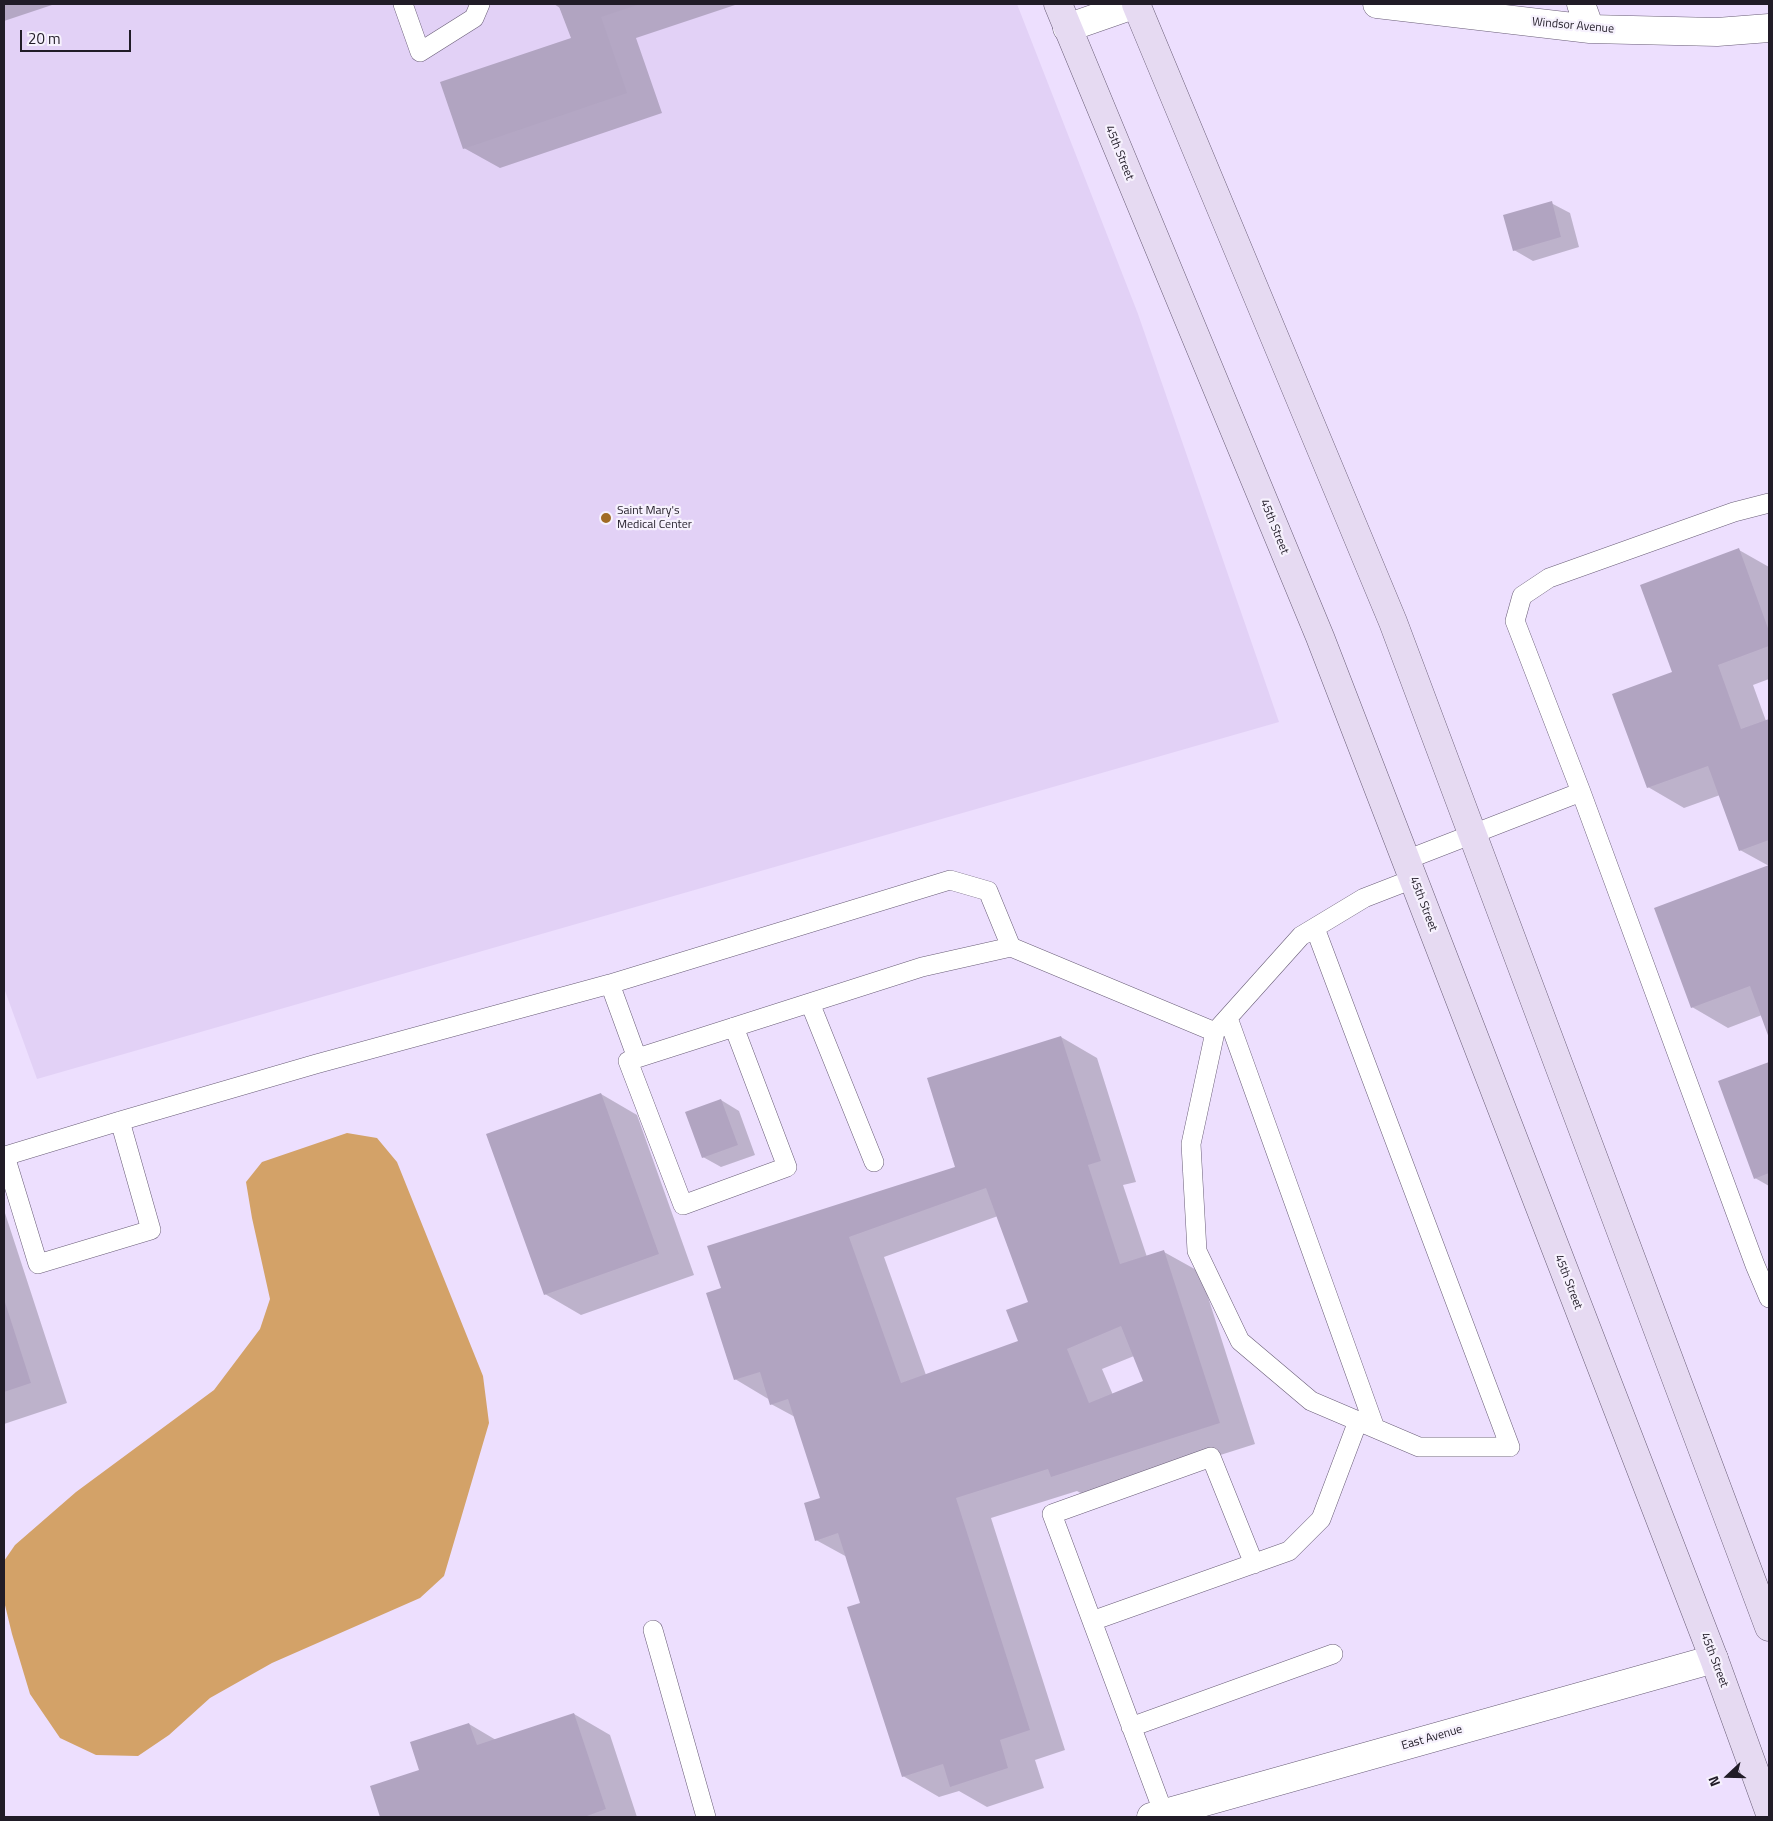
<!DOCTYPE html>
<style>
body{margin:0}
#map{position:relative;width:1773px;height:1821px;overflow:hidden;background:#eddffe;font-family:"Titillium Web",sans-serif}
canvas{display:block}
.frame{position:absolute;inset:0;border:5px solid #211c27;pointer-events:none}
.north{position:absolute;left:1703px;top:1751px;width:50px;height:50px;-webkit-text-stroke:4px #f6f1fd;paint-order:stroke;rotate:249deg;font-size:14px;font-weight:700;line-height:20px;text-align:center;color:#211c27}
.north::after{content:'';display:block;margin:auto;width:18px;height:22px;background:#211c27;clip-path:polygon(50% 0,100% 100%,50% 72%,0 100%)}
.scale{position:absolute;left:20px;top:30px;width:111px;height:22px;box-sizing:border-box;border:2px solid #211c27;border-top:0;padding-left:6px;font-size:15px;line-height:18px;white-space:nowrap;color:#211c27;-webkit-text-stroke:4px #f6f1fd;paint-order:stroke}
</style>
<div id="map">
<canvas width="1773" height="1821"></canvas>
<div class="frame"></div>
<div class="north">N</div>
<div class="scale">20 m</div>
</div>
<script>
const context = document.querySelector('canvas').getContext('2d');
context.lineJoin = 'round';
function fillPath(path, color) {
  context.fillStyle = color;
  context.fill(path, 'evenodd');
}
function poly(rows) {
  const path = new Path2D();
  for (const r of rows) {
    path.moveTo(r[0], r[1]);
    for (let i = 2; i < r.length; i += 2) path.lineTo(r[i], r[i + 1]);
  }
  return path;
}
function strokePath(path, color, width, dash) {
  context.strokeStyle = color;
  context.lineWidth = width;
  context.lineCap = dash ? 'butt' : 'round';
  context.setLineDash(dash || []);
  context.stroke(path);
}
function drawText(font, color, halo, rows, align = 'center') {
  context.font = font + ' "Titillium Web",sans-serif';
  context.lineWidth = 4.5;
  context.setLineDash([]);
  context.textBaseline = 'middle';
  context.strokeStyle = halo;
  context.fillStyle = color;
  for (const [text, x, y, turn = 0] of rows) {
    context.save();
    context.translate(x, y);
    context.rotate((+turn || 0) * Math.PI / 180);
    context.textAlign = isNaN(turn) ? turn : align;
    if (halo) context.strokeText(text, 0, 0);
    context.fillText(text, 0, 0);
    context.restore();
  }
}
fillPath(poly([
 [4,4,1017,4,1138,314,1279,722,37,1079,4,988]
]), '#e2d1f6');
fillPath(poly([
 [347,1133,377,1138,397,1162,483,1376,489,1423,444,1576,420,1598,272,1663,210,1698,169,1735,138,1756,96,1755,60,1738,30,1694,12,1634,4,1601,4,1561,15,1545,76,1492,214,1390,260,1329,270,1299,252,1218,246,1182,262,1162]
]), '#d3a268');
fillPath(poly([
 [4,4,55,4,4,21],
 [554,4,738,4,636,38,662,113,500,168,464,148,572,38,560,8],
 [1551,203,1570,213,1579,247,1533,261,1514,250],
 [1739,550,1769,567,1769,679,1753,685,1766,721,1769,720,1769,1035,1762,1015,1728,1028,1692,1007,1769,866,1740,850,1720,795,1684,808,1648,787,1673,673],
 [1061,1037,1097,1058,1136,1182,1123,1185,1147,1257,1164,1252,1200,1272,1255,1444,1088,1497,1077,1491,991,1518,1065,1750,1035,1760,1044,1788,987,1807,959,1791,939,1797,903,1776,862,1604,847,1557,816,1540,821,1499,795,1417,771,1404,770,1400,735,1379,723,1289,956,1168],
 [998,1216,1029,1302,1019,1342,926,1375,884,1257],
 [1134,1356,1145,1381,1113,1395,1102,1369],
 [1769,1063,1769,1186,1755,1178,1719,1082],
 [601,1094,637,1115,694,1275,581,1315,545,1294],
 [721,1100,739,1111,755,1155,721,1167,703,1157],
 [4,1210,67,1403,4,1424],
 [574,1714,610,1735,637,1817,382,1817,372,1786,420,1771,469,1724,496,1740]
]), '#0003');
fillPath(poly([
 [558,4,640,4,601,17,627,93,463,149,440,82,571,38],
 [1552,201,1561,237,1513,251,1503,215],
 [1739,548,1769,631,1769,646,1718,665,1741,729,1769,719,1769,840,1739,851,1708,766,1647,788,1612,694,1672,672,1640,585],
 [1769,865,1769,1038,1750,986,1691,1008,1654,908],
 [1061,1036,1101,1161,1088,1165,1120,1264,1164,1250,1220,1423,1051,1477,1048,1469,956,1498,1030,1730,1000,1740,1008,1768,950,1787,943,1764,902,1777,847,1607,860,1603,838,1533,815,1541,804,1503,820,1498,788,1399,770,1405,760,1372,734,1380,706,1293,721,1288,707,1246,955,1167,927,1078],
 [986,1188,1028,1302,1006,1310,1018,1341,901,1383,849,1237],
 [1121,1326,1143,1381,1089,1403,1067,1349],
 [1769,1062,1769,1173,1754,1179,1718,1081],
 [601,1093,659,1254,544,1295,486,1134],
 [721,1099,738,1145,702,1158,685,1112],
 [4,1299,31,1383,4,1392],
 [574,1713,606,1809,587,1816,587,1817,380,1817,370,1786,419,1770,410,1742,469,1723,477,1745]
]), '#b1a4c1');
const lane = poly([
 [403,4,420,52,474,18,480,4],
 [1769,503,1734,512,1549,578,1522,596,1515,621,1581,792,1755,1265,1769,1298],
 [1406,860,1581,792],
 [1315,928,1510,1447,1419,1447,1311,1401,1240,1341,1197,1251,1191,1144,1215,1032,1301,936,1364,898,1413,879],
 [610,984,637,1058],
 [810,1003,874,1162],
 [1228,1018,1375,1428],
 [734,1027,787,1167,683,1205,628,1061,922,967,1011,947,1215,1032],
 [120,1121,151,1230,38,1264,5,1156,120,1121,316,1064,610,984,950,880,988,891,1011,947],
 [1092,1621,1052,1514,1211,1457,1254,1564],
 [653,1630,706,1817],
 [1131,1727,1333,1654],
 [1164,1814,1092,1621,1289,1551,1321,1519,1358,1421]
]);
const street = poly([
 [1377,4,1590,29,1717,32,1769,28],
 [1581,4,1590,29],
 [1067,28,1136,4],
 [1151,1817,1714,1659]
]);
const secondary = poly([
 [1058,4,1320,637,1714,1659,1769,1811],
 [1136,4,1393,622,1769,1627]
]);
strokePath(lane, '#695d77', 20);
strokePath(street, '#695d77', 29);
strokePath(secondary, '#695d77', 29);
strokePath(lane, '#fff', 19);
strokePath(street, '#fff', 28);
strokePath(secondary, '#e6daf2', 28);
for (const [x, y, r, color] of [
 [606,518,6,"#a06b24"]
]) {
  const dot = new Path2D();
  dot.arc(x, y, r, 0, 2 * Math.PI);
  context.fillStyle = color;
  context.fill(dot);
  strokePath(dot, '#f6f1fd', 2);
}
drawText('12px', '#211c27', '#f6f1fd', [
 ["Windsor Avenue",1573,26,5],
 ["45th Street",1119,153,68],
 ["45th Street",1274,527,68],
 ["45th Street",1423,904,69],
 ["45th Street",1568,1282,69],
 ["45th Street",1714,1660,69],
 ["East Avenue",1432,1738,-16]
]);
drawText('12px', '#211c27', '#f6f1fd', [
 ["Saint Mary's",617,511],
 ["Medical Center",617,525]
], 'left');
</script>
